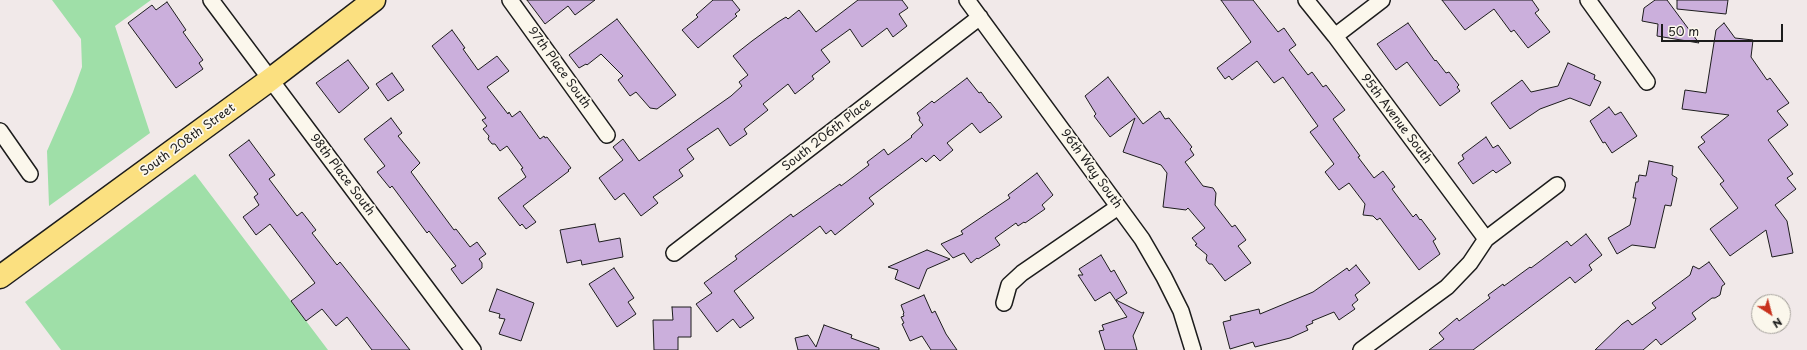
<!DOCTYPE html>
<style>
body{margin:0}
#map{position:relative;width:1807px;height:350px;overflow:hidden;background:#f1e9e9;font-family:"Playpen Sans",sans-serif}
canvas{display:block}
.north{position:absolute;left:1751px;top:294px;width:40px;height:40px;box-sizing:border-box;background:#fbf7ec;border:1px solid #a29f99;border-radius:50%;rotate:144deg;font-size:11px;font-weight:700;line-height:16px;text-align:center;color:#1c1c1c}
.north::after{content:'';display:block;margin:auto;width:14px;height:18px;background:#c8321e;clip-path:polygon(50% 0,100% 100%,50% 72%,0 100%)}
.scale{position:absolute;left:1661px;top:24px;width:122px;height:18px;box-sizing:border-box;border:2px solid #1c1c1c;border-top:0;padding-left:5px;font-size:12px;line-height:14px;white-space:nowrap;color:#1c1c1c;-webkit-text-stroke:3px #fbf7ec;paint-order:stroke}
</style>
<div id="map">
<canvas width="1807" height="350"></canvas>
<div class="north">N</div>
<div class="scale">50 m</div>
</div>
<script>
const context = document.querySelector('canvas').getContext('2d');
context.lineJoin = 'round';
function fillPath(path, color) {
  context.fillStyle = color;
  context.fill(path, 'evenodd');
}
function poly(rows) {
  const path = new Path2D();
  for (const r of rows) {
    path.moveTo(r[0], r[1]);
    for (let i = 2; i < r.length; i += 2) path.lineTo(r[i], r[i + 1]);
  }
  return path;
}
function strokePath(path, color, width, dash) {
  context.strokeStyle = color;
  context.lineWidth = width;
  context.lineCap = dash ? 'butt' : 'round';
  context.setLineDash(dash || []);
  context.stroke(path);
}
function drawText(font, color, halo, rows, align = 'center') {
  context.font = font + ' "Playpen Sans",sans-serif';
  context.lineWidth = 3.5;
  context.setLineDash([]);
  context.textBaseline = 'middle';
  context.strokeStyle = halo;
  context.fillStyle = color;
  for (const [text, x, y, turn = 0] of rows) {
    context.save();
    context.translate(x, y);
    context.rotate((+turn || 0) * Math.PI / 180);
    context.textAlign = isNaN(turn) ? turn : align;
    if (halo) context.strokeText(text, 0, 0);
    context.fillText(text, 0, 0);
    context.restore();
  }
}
fillPath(poly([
 [52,0,151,0,115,26,150,133,49,206,47,151,73,92,82,67,81,39],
 [195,174,328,350,61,350,25,302]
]), '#9fdfa8');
const building = poly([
 [527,0,595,0,575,15,568,6,545,24,527,0],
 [713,0,732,0,740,10,735,14,737,16,698,48,682,30,698,17,696,15,713,0],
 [858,0,902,0,908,8,899,14,907,26,893,37,887,28,862,47,850,29,821,50,830,62,812,76,814,79,795,94,788,84,763,104,768,110,744,129,747,134,730,146,718,128,687,149,694,159,679,170,683,176,653,197,658,203,641,216,624,193,615,200,599,178,623,160,613,147,623,139,639,161,731,96,742,86,739,82,748,75,733,56,752,41,778,22,786,17,788,19,799,10,816,32,858,0],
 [1221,0,1253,0,1278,32,1284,28,1296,45,1289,50,1308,75,1312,72,1323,87,1326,85,1345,110,1333,119,1360,156,1358,157,1374,178,1383,171,1395,187,1392,189,1413,217,1416,214,1420,220,1421,219,1436,239,1433,241,1440,254,1419,270,1380,218,1377,220,1373,216,1363,215,1365,204,1349,183,1339,190,1325,172,1334,164,1310,132,1318,126,1283,77,1274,83,1257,61,1232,80,1229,76,1225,79,1217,68,1251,42,1221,0],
 [1442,0,1532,0,1539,10,1535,13,1550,32,1528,48,1514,30,1511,32,1494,9,1465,30,1442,0],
 [1655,0,1667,0,1699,43,1657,36,1658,24,1642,21,1644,8,1655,0],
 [1677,0,1728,0,1726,14,1677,9,1677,0],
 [167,2,186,30,183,32,203,60,199,63,203,69,176,88,128,23,152,5,156,10,167,2],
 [617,19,676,95,657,109,650,108,636,92,630,96,618,80,623,76,601,54,587,65,586,64,579,68,569,55,617,19],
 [1408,23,1435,61,1436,60,1446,73,1449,72,1459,85,1457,87,1460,91,1440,106,1407,62,1396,70,1377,44,1408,23],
 [1724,23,1735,38,1753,40,1751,57,1767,80,1770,78,1789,103,1777,111,1788,125,1768,140,1793,174,1787,178,1796,189,1775,205,1787,221,1793,253,1772,257,1766,230,1730,256,1710,229,1738,208,1720,184,1724,181,1698,147,1705,142,1701,137,1729,115,1682,109,1685,90,1706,93,1716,30,1724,23],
 [452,30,465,48,463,49,478,70,497,56,509,71,487,87,508,114,509,112,512,117,520,111,540,139,544,136,545,138,547,137,571,168,568,170,569,171,523,206,536,222,526,229,522,224,520,226,498,198,526,177,521,169,523,168,507,146,500,151,495,144,492,144,488,139,489,136,483,129,487,126,482,120,486,118,432,46,452,30],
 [348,60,369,88,339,113,316,83,348,60],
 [1568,63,1595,75,1594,79,1601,82,1590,106,1570,98,1540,109,1510,129,1491,103,1522,80,1531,92,1558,86,1568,63],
 [392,73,404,90,388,101,376,84,392,73],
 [1108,77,1143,124,1160,111,1165,119,1169,118,1192,147,1190,149,1194,155,1185,162,1203,186,1213,188,1216,193,1215,205,1232,227,1235,225,1246,240,1238,246,1251,263,1225,281,1212,264,1209,264,1206,260,1207,255,1195,245,1197,244,1192,238,1205,228,1188,208,1186,210,1163,207,1167,173,1161,165,1123,152,1135,118,1110,137,1094,116,1096,114,1085,96,1108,77],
 [967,78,979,93,981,92,989,103,990,102,1002,117,980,133,972,123,947,143,953,150,940,161,934,155,926,162,922,158,869,198,874,204,835,235,831,230,826,234,820,226,734,291,754,318,740,328,733,319,717,332,696,304,712,293,704,283,737,259,735,256,791,214,793,217,840,184,841,186,869,165,867,162,884,149,888,155,912,137,911,136,923,125,919,120,920,118,917,113,932,101,934,103,967,78],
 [1609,107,1615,115,1621,112,1637,136,1612,153,1605,142,1603,143,1590,121,1609,107],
 [391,118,402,133,398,136,420,163,411,172,454,230,456,229,470,247,477,242,486,254,479,259,482,263,482,268,462,284,451,269,456,266,429,231,427,233,392,186,390,188,377,172,385,166,364,139,391,118],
 [1486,137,1493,148,1498,145,1511,163,1496,173,1493,170,1473,184,1458,163,1464,159,1462,155,1486,137],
 [249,140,275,175,269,179,297,216,302,212,316,230,312,233,337,265,340,262,410,350,372,350,347,317,336,326,322,309,306,321,291,301,315,283,270,224,256,235,243,217,259,205,254,197,258,194,229,155,249,140],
 [1649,161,1673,166,1672,175,1677,178,1671,206,1665,205,1655,248,1632,245,1617,254,1608,238,1630,225,1636,198,1633,198,1636,182,1638,182,1639,175,1646,176,1649,161],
 [1037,173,1053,195,1042,205,1045,209,1025,223,1024,222,1018,226,1016,223,995,238,1000,245,978,259,977,258,971,263,964,253,953,258,941,244,963,234,961,231,1010,198,1008,195,1037,173],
 [595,224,599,242,620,238,623,257,582,265,581,260,567,263,560,230,595,224],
 [1586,234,1602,255,1589,265,1592,270,1575,283,1570,277,1473,350,1429,350,1444,339,1439,333,1457,318,1459,321,1490,298,1488,295,1503,284,1504,286,1530,267,1531,268,1567,241,1571,246,1586,234],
 [927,250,950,259,927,269,919,289,895,279,898,270,888,267,927,250],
 [1101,255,1111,272,1114,270,1127,293,1116,300,1142,313,1144,312,1133,336,1137,350,1105,350,1099,331,1104,330,1102,325,1127,317,1110,292,1095,301,1078,275,1083,275,1079,269,1101,255],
 [1709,262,1725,284,1722,286,1720,295,1715,298,1712,298,1692,313,1696,319,1661,345,1656,339,1643,350,1595,350,1622,324,1628,320,1632,325,1656,308,1652,303,1690,275,1693,266,1699,269,1709,262],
 [1356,265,1370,283,1355,295,1358,300,1352,305,1355,309,1339,320,1334,312,1312,321,1313,323,1306,326,1308,330,1290,338,1255,347,1253,342,1230,349,1223,322,1231,320,1230,316,1259,309,1260,314,1313,292,1347,268,1349,271,1356,265],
 [614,268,634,298,628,302,636,314,617,327,589,284,614,268],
 [497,289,534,303,521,341,499,334,505,319,499,318,500,314,489,311,497,289],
 [924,295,932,313,935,311,946,334,957,350,931,350,922,336,910,341,902,324,904,323,901,317,904,316,903,314,904,313,901,305,924,295],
 [672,307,691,307,691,337,678,337,678,350,654,350,653,320,673,320,672,307],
 [824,325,852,335,851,338,879,348,879,350,798,350,795,338,808,335,816,347,824,325]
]);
fillPath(building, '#cbafdc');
strokePath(building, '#1c1c1c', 1);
const street = poly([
 [211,0,473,350],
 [510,0,607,135],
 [967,0,1142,239,1164,277,1181,311,1193,350],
 [1306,0,1335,36,1486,239],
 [1588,0,1647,82],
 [1335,36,1382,0],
 [0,131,30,174],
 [674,253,980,17],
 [1004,303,1009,285,1022,273,1118,207],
 [1361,350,1447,287,1470,263,1486,239,1557,185]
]);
const primary = poly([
 [0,277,271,79,374,0]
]);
strokePath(street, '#1c1c1c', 18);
strokePath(primary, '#1c1c1c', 25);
strokePath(street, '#fbf7ec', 15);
strokePath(primary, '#fbe080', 22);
drawText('12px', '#1c1c1c', '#fbf7ec', [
 ["97th Place South",559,68,54],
 ["95th Avenue South",1396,119,53],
 ["South 206th Place",827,135,-38],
 ["South 208th Street",188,140,-36],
 ["96th Way South",1091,169,54],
 ["98th Place South",342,175,53]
]);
</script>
